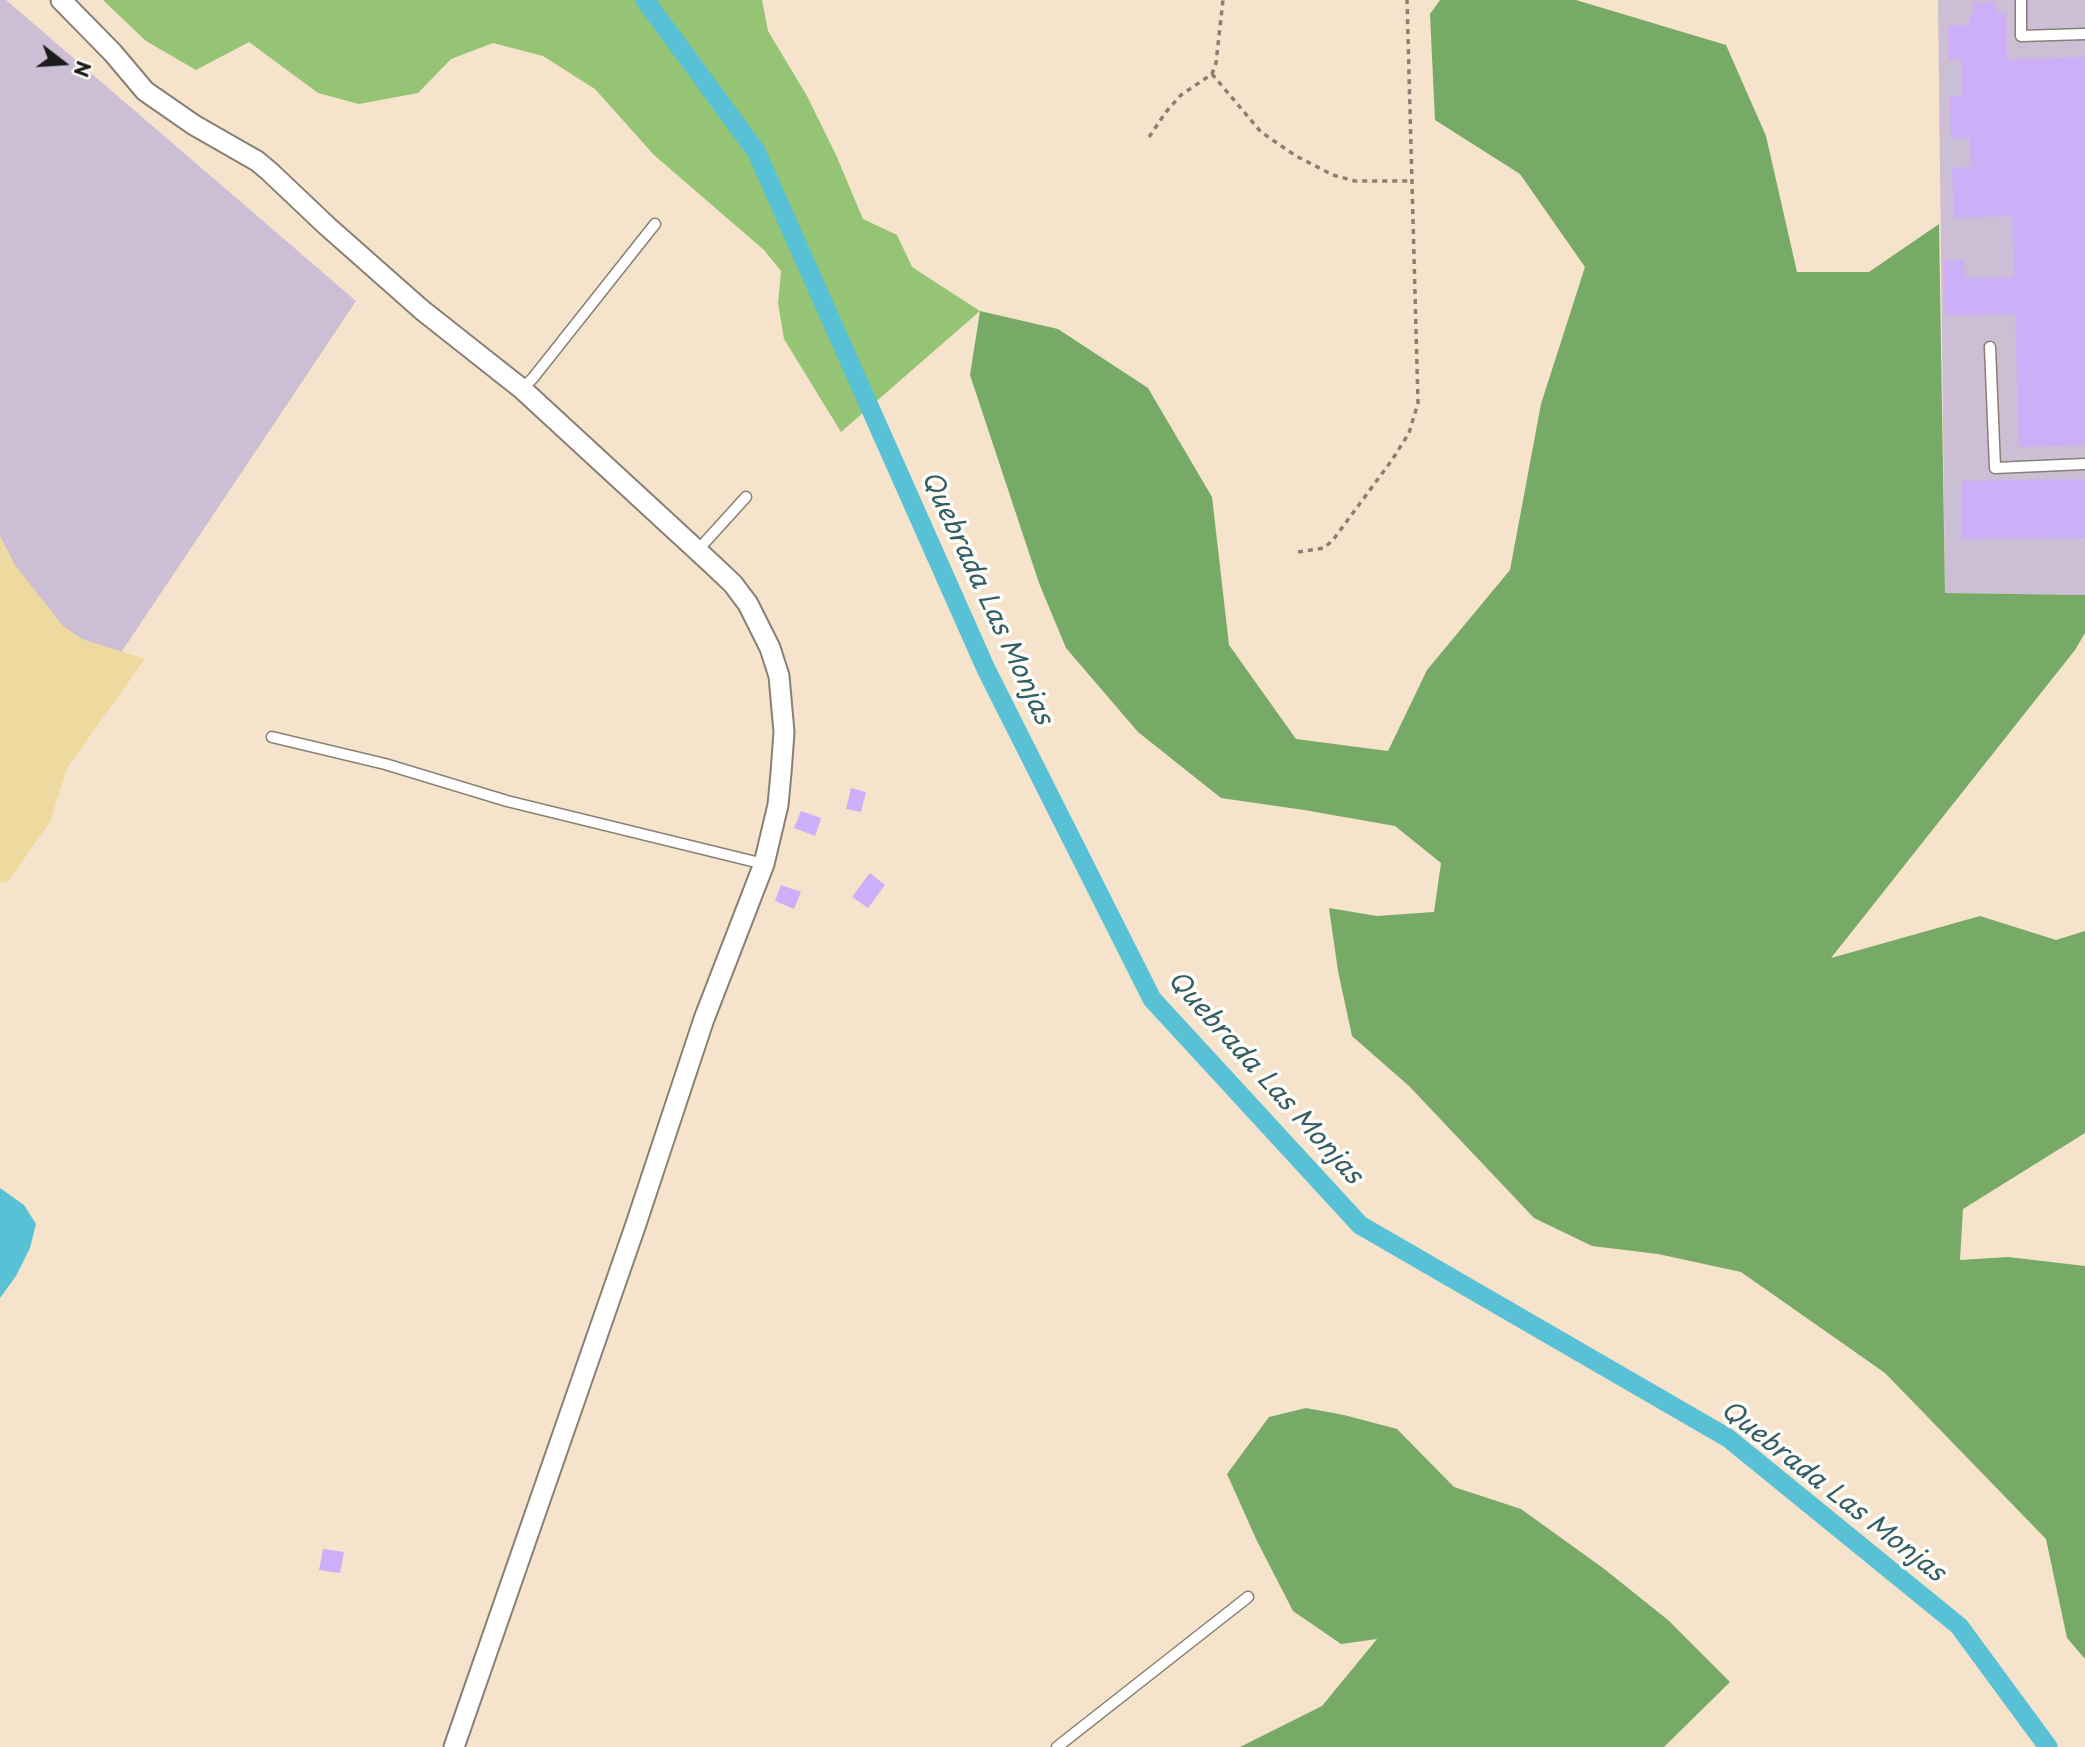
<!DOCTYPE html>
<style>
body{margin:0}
#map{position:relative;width:2085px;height:1747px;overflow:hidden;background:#f5e3cb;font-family:"Playpen Sans",sans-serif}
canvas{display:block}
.north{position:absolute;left:28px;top:28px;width:70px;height:70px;-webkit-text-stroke:5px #fdfcf7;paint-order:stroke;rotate:107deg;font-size:19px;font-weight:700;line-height:28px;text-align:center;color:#1c1c1c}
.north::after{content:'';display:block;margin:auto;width:24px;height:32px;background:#1c1c1c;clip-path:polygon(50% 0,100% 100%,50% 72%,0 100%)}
</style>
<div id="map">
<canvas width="2085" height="1747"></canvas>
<div class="north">N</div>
</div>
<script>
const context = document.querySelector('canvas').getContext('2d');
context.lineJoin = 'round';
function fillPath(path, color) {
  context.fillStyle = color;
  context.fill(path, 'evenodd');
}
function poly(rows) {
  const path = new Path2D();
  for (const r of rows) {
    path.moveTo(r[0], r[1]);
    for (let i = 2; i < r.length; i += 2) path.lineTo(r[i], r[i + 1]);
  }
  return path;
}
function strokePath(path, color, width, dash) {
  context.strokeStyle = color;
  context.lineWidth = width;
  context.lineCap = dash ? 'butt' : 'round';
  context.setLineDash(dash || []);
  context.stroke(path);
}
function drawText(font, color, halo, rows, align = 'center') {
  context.font = font + ' "Playpen Sans",sans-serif';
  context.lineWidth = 7;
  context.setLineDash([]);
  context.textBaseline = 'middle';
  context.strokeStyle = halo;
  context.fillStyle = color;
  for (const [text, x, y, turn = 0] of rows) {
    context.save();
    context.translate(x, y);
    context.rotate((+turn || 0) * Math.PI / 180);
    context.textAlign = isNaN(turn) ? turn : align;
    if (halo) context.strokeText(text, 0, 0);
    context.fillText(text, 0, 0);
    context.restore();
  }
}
fillPath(poly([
 [0,0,6,0,356,301,0,834],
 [1938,0,2085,0,2085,595,1945,593]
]), '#ccbed4');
fillPath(poly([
 [103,0,762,0,768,31,807,96,836,155,863,219,897,235,912,267,980,311,841,432,784,339,778,303,781,271,764,250,654,155,595,89,543,56,493,43,451,59,418,93,359,104,318,93,249,42,196,70,146,41]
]), '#94c474');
fillPath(poly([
 [1440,0,1576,0,1726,45,1766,136,1797,272,1869,272,1939,224,1945,593,2085,595,2085,633,2075,650,1831,958,1980,916,2056,940,2085,931,2085,1133,1963,1209,1960,1260,2008,1257,2085,1266,2085,1659,2067,1638,2046,1539,1885,1373,1741,1272,1658,1254,1592,1246,1534,1218,1409,1086,1352,1036,1338,971,1329,908,1377,916,1434,912,1441,863,1395,826,1304,810,1221,798,1138,732,1066,648,1039,583,970,375,980,311,1058,329,1148,388,1212,497,1229,645,1296,739,1388,751,1427,670,1510,570,1541,404,1585,267,1520,174,1435,120,1430,14],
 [1306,1408,1344,1415,1397,1429,1454,1487,1521,1509,1603,1568,1668,1620,1730,1682,1664,1747,1240,1747,1322,1706,1377,1639,1341,1644,1293,1611,1257,1541,1227,1474,1269,1417]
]), '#7a6');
fillPath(poly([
 [0,536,15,565,63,626,82,639,145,659,67,768,50,822,7,883,0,881]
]), '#eeda9e');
fillPath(poly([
 [0,1188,24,1205,36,1224,30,1248,16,1276,0,1298]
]), '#59c1d6');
strokePath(poly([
 [645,0,756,151,986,669,1152,999,1360,1225,1728,1438,1959,1626,2048,1747]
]), '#59c1d6', 19);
fillPath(poly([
 [1996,2,1997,14,2006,13,2007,60,2085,57,2085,445,2019,447,2015,314,1945,316,1944,261,1964,260,1965,278,2014,277,2012,216,1954,218,1952,168,1971,167,1970,138,1951,139,1950,96,1962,96,1961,59,1949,60,1948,26,1970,25,1969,15,1973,14,1973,3],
 [2085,479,2085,538,1962,539,1962,481],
 [851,788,866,792,861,812,846,809],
 [801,811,821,818,815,836,794,828],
 [870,873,885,885,868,908,852,897],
 [781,885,801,892,794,909,775,901],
 [323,1549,344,1552,340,1573,319,1570]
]), '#cdaef9');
const service = poly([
 [2021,0,2021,36,2085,34],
 [1990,347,1995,468,2085,464],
 [522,389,533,378,655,224],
 [697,551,746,497],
 [272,737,385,764,507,801,764,864],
 [1057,1747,1248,1597]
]);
const minor = poly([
 [61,0,113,53,145,91,194,125,257,161,269,171,327,226,422,310,522,389,713,565,733,584,748,604,770,648,779,676,784,732,781,773,778,805,764,864,704,1019,635,1227,454,1747]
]);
strokePath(service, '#888074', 13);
strokePath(minor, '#888074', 23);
strokePath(poly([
 [1212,74,1261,132,1296,156,1333,175,1355,181,1411,181],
 [1149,137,1166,112,1181,95,1212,74,1216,63,1223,0],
 [1298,552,1324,548,1333,540,1392,460,1409,433,1418,403,1407,0]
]), '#888074', 3.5, [5, 5]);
strokePath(service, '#fff', 10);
strokePath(minor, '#fff', 19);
drawText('italic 26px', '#345e66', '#fdfcf7', [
 ["Quebrada Las Monjas",986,598,65],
 ["Quebrada Las Monjas",1264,1078,48],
 ["Quebrada Las Monjas",1832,1492,38]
]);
</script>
